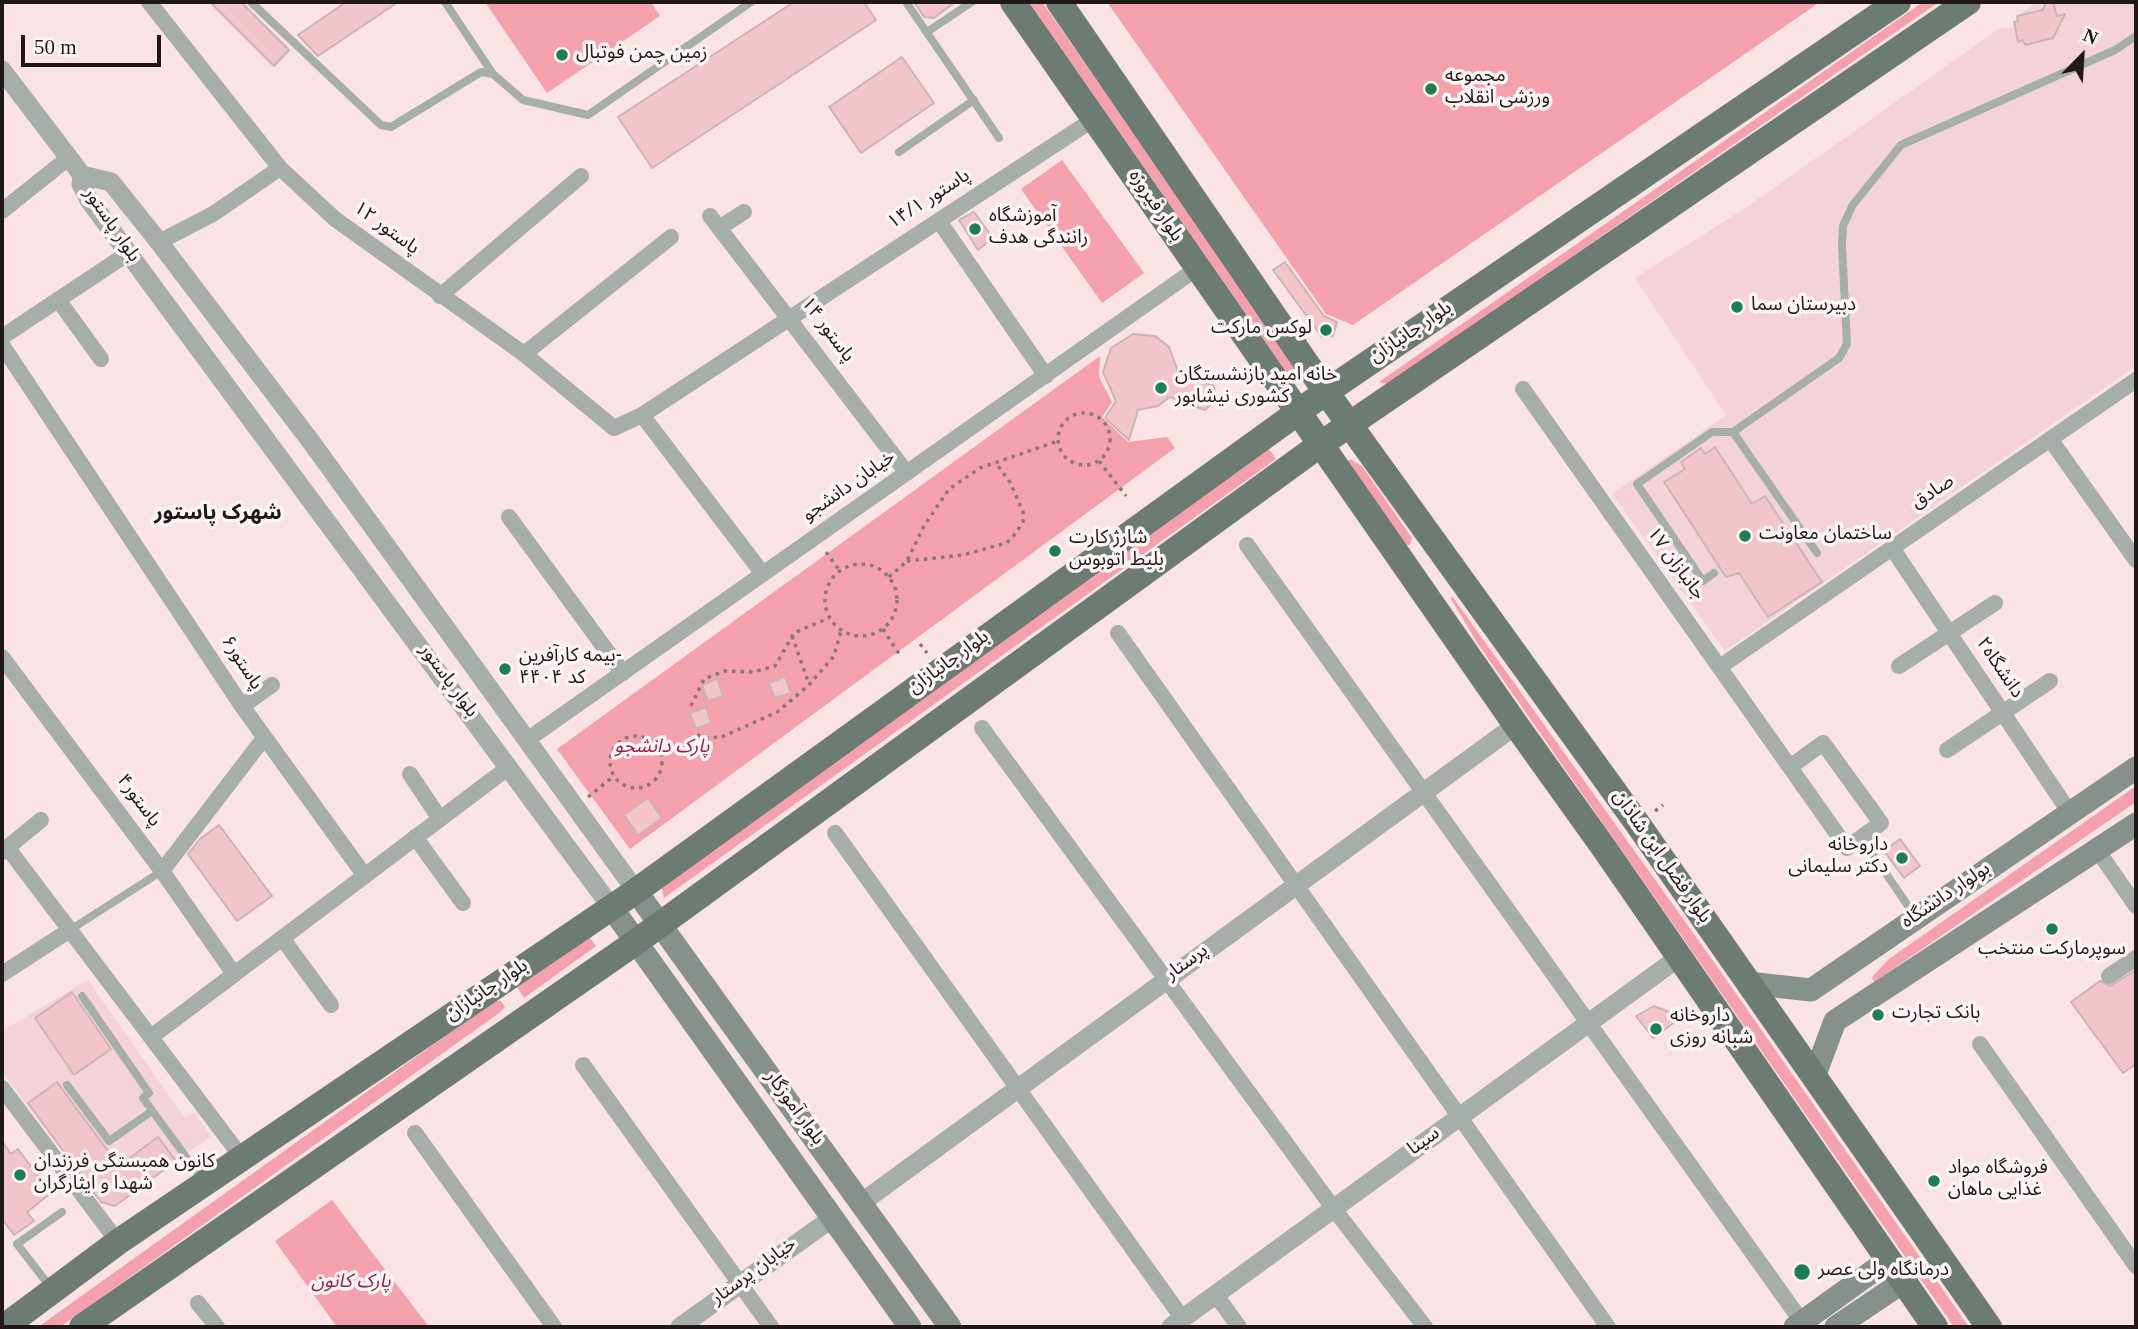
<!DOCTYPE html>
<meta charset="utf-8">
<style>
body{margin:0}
#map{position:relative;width:2138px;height:1329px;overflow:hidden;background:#fae3e5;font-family:Georgia,serif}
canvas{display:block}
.frame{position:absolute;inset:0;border:4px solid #201819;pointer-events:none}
.north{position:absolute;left:2047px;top:21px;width:70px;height:70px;-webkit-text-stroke:5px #fdf4f5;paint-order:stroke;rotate:24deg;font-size:19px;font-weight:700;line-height:28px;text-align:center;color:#201819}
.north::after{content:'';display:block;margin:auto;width:24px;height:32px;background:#201819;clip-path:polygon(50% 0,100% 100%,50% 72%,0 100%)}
.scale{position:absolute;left:21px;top:35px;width:140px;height:32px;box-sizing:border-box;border:4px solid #201819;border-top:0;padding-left:9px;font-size:21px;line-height:24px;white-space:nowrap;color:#201819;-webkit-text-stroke:5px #fdf4f5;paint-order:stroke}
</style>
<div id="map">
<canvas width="2138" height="1329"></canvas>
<div class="frame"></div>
<div class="north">N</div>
<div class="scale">50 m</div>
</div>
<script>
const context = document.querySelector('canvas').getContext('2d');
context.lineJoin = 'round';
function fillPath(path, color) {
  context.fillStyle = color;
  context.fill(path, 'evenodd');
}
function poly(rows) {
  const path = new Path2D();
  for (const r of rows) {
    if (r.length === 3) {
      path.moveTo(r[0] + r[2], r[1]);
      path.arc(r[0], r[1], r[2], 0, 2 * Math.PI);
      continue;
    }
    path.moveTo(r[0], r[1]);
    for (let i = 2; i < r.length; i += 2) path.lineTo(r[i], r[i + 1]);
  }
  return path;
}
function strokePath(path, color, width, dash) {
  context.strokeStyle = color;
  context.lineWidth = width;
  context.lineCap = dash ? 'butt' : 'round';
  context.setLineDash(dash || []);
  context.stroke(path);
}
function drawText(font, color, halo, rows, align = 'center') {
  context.font = font + ' Georgia,"Noto Sans Arabic",serif';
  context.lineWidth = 7;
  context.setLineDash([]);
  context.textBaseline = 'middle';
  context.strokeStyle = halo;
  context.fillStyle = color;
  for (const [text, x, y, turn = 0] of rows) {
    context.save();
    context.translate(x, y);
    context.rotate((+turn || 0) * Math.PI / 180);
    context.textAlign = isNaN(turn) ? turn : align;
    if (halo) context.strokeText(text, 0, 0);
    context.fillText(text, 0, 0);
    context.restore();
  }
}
fillPath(poly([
 [2037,2,2136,2,2136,366,1725,651,1612,494,1726,415,1635,278,1750,205,2000,28,2015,28,2017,16],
 [88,980,184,1117,195,1113,211,1136,115,1206,100,1202,2,1072,2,1031]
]), '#f3d3d7');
fillPath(poly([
 [485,2,651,2,660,16,547,93],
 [1029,2,1042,2,1098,82,1296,368,1288,374],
 [1107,2,1820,2,1353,325,1326,314],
 [1923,2,1939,2,1388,384,1379,382],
 [1062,160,1144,273,1102,303,1021,189],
 [1100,356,1099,377,1112,402,1102,417,1128,442,1167,437,1175,448,630,849,557,749],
 [1269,449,1276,459,664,898,661,886],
 [1350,459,1362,466,1412,538,1410,545,1406,545,1347,462],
 [1452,596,1716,965,1969,1327,1954,1327,1478,644,1451,599],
 [2136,786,2136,802,1874,982,1872,977,1889,959],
 [588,935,596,946,524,998,516,985],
 [494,1001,501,1001,505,1007,499,1013,60,1327,38,1327],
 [332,1200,429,1327,337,1327,275,1241]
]), '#f4a0ad');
const building = poly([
 [210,2,241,2,289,50,274,66,210,2],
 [346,2,398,2,318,56,298,35,346,2],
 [794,2,864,2,876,20,652,168,618,117,794,2],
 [914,2,955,2,934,18,924,17,914,2],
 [2046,2,2053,2,2057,16,2065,14,2053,38,2025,45,2023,40,2018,42,2014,22,2018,21,2017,16,2043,10,2046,2],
 [902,57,934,103,861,153,829,107,902,57],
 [974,212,993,238,978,250,959,220,974,212],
 [1285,262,1324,316,1337,322,1333,336,1322,337,1273,270,1285,262],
 [1133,334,1155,336,1169,347,1178,371,1214,386,1216,399,1205,410,1170,397,1158,406,1138,410,1129,440,1105,418,1116,401,1103,372,1111,348,1133,334],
 [1715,447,1752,504,1765,496,1822,582,1768,617,1739,573,1726,577,1664,482,1685,469,1681,462,1701,448,1705,454,1715,447],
 [785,677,791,693,775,698,769,683,785,677],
 [717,679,723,696,708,701,702,685,717,679],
 [706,707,711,723,696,729,690,713,706,707],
 [648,798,662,818,638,835,624,815,648,798],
 [219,825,272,896,237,921,188,854,200,839,219,825],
 [1900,839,1920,866,1904,878,1884,851,1900,839],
 [2136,970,2136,1064,2123,1073,2071,1002,2100,981,2110,986,2136,970],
 [72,992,111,1049,74,1075,35,1018,72,992],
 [1654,1006,1682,1017,1653,1038,1636,1016,1654,1006],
 [57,1082,119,1166,158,1137,176,1161,115,1206,101,1202,28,1103,57,1082],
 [2,1141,11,1154,18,1149,51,1193,27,1212,34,1221,14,1235,2,1219,2,1141]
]);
fillPath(building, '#f1c5cb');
strokePath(building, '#cbb4b7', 2);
strokePath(poly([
 [1084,439,26],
 [1099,461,1126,496],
 [826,552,840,571],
 [907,561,963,555,1006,543,1013,537,1023,522,1023,512,1010,482,995,462],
 [861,600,36],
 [889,577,907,561,924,526,949,489,980,468,1058,441],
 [883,629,901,657],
 [792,636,809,684],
 [920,644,927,653],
 [691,706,704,679,724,671,753,672,775,666,794,633,829,618],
 [697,735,708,738,722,737,777,712,809,685,834,656,841,631],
 [636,762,26],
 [588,797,614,776],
 [1655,811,1663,805]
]), '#877879', 3.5, [3.5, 5]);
strokePath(poly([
 [251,2,381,125,391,127,481,72,493,74,523,100,588,115,751,2],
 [445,2,493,74],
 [906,2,999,138],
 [927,32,972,2],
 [899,152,974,100],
 [1817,553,1733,432,1839,358,1847,344,1842,246,1843,226,1852,206,1901,145,2115,50,2136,36],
 [1714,573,1703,581,1637,484,1712,432,1733,432],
 [1861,837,1915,916],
 [70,930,162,871],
 [82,996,149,1093,143,1098,202,1179],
 [67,1085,109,1141,152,1111],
 [51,1288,17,1244,62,1212]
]), '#a6aea9', 8);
strokePath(poly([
 [149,2,280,168,335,219,524,354,614,428,642,415,1094,119],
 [2,211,67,159],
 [710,216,907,473],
 [939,221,1046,376],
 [719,228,744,212],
 [159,242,213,214,280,168],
 [440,296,581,176],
 [59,301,101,359],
 [2,337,127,254],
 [2,345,242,706,365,876],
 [524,354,671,237],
 [1523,389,1847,848,1881,823,1823,743,1790,767],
 [642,415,763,574],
 [2050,439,2136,560],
 [509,517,623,673],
 [1247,545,1802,1322],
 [1892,548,2070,813],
 [1118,633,1608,1327],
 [2,657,162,871,234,974],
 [1721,666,2136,380],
 [1899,666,1995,603],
 [242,706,272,685],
 [982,728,1334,1209,1425,1327],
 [527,740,1196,269],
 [1947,750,2050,681],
 [410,774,440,819],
 [835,833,1183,1319],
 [415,837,463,903],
 [7,847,243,1159],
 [2098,851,2136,906],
 [2,852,41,820],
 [162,871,264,738],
 [282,938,331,1005],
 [2,974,70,930],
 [2109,976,2136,958],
 [151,1037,509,767],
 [1980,1044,2136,1266],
 [583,1065,771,1327],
 [2,1088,118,1242],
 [415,1133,554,1327],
 [1216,1295,1239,1327],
 [198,1303,217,1327]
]), '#a6aea9', 16);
strokePath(poly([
 [2,70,82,175],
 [82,175,111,182,159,242,312,443,636,891],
 [82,175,81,184,89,200,612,908],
 [861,1203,1516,725],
 [680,1327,831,1219],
 [1171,1327,1678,958]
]), '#a6aea9', 19);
strokePath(poly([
 [636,891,950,1327],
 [612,908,910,1327],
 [1748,983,1811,990,2136,768],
 [1814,1077,1835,1021,2136,824],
 [1795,1327,1887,1261],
 [1836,1327,1903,1282]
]), '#85918a', 23);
strokePath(poly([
 [1013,2,1516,725,1604,848,1935,1327],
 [1059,2,1326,392,1637,823,1989,1327],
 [4,1327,118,1242,636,891,1326,392,1898,2],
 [82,1327,636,942,1321,444,1968,2]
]), '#6d7c73', 26);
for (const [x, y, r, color] of [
 [562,55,7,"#1e7d54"],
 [1431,89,7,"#1e7d54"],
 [975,229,7,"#1e7d54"],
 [1737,307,7,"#1e7d54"],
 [1326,330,7,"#1e7d54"],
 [1161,388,7,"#1e7d54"],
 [1745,536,7,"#1e7d54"],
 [1055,551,7,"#1e7d54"],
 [505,669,7,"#1e7d54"],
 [1902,858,7,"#1e7d54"],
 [2052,929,7,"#1e7d54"],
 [1878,1015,7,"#1e7d54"],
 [1656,1029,7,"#1e7d54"],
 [20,1175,7,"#1e7d54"],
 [1934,1181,7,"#1e7d54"],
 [1802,1272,9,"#1e7d54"]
]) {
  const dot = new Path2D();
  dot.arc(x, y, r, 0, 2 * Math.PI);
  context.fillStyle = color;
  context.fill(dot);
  strokePath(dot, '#fdf4f5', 2.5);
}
drawText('19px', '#201819', '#fdf4f5', [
 ["زمین چمن فوتبال",576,55],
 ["مجموعه",1445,78],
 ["ورزشی انقلاب",1445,100],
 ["آموزشگاه",989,218],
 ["رانندگی هدف",989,240],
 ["دبیرستان سما",1751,307],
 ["لوکس مارکت",1312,330,"right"],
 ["خانه امید بازنشستگان",1175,377],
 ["کشوری نیشابور",1175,399],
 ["ساختمان معاونت",1759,536],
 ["شارژ کارت",1069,540],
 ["بلیط اتوبوس",1069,562],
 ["بیمه کارآفرین-",519,658],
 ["کد ۴۴۰۴",519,680],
 ["داروخانه",1888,847,"right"],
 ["دکتر سلیمانی",1888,869,"right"],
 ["سوپرمارکت منتخب",2052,951,"center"],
 ["بانک تجارت",1892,1015],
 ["داروخانه",1670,1018],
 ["شبانه روزی",1670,1040],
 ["کانون همبستگی فرزندان",34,1164],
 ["شهدا و ایثارگران",34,1186],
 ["فروشگاه مواد",1948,1170],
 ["غذایی ماهان",1948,1192],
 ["درمانگاه ولی عصر",1818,1272]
], 'left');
drawText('19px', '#201819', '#fdf4f5', [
 ["پاستور ۱۴/۱",930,201,-33],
 ["بلوار فیروزه",1154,207,56],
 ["بلوار پاستور",110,226,56],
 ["۱۲ پاستور",385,230,36],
 ["پاستور ۱۴",826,331,53],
 ["بلوار جانبازان",1412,334,-34],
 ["خیابان دانشجو",850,488,-35],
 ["صادق",1934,494,-34],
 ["جانبازان ۱۷",1674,565,54],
 ["پاستور۶",240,664,57],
 ["بلوار جانبازان",950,664,-36],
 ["دانشگاه۲",1998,669,56],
 ["بلوار پاستور",447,682,54],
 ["پاستور۴",137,802,53],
 ["بلوار فضل ابن شاذان",1660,858,55],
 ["بولوار دانشگاه",1947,897,-34],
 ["پرستار",1188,964,-36],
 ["بلوار جانبازان",488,992,-34],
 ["بلوار آموزگار",793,1109,54],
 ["سینا",1425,1143,-36],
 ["خیابان پرستار",755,1273,-36]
]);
drawText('italic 19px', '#991f43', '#fdf4f5', [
 ["پارک دانشجو",662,749],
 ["پارک کانون",351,1284]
]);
drawText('bold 21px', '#201819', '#fdf4f5', [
 ["شهرک پاستور",218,516]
]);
</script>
